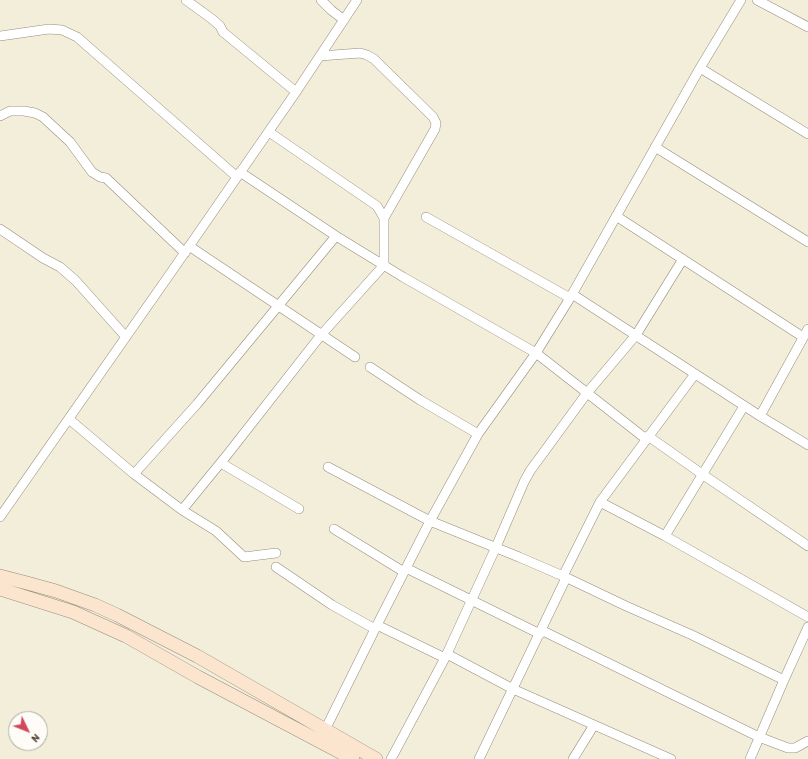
<!DOCTYPE html>
<style>
body{margin:0}
#map{position:relative;width:808px;height:759px;overflow:hidden;background:#f2eeda;font-family:"Patrick Hand",sans-serif}
canvas{display:block}
.north{position:absolute;left:8px;top:711px;width:40px;height:40px;box-sizing:border-box;background:#fdfcf7;border:1px solid #afa8a0;border-radius:50%;rotate:133deg;font-size:11px;font-weight:700;line-height:16px;text-align:center;color:#3b2a1e}
.north::after{content:'';display:block;margin:auto;width:14px;height:18px;background:#d1495b;clip-path:polygon(50% 0,100% 100%,50% 72%,0 100%)}
</style>
<div id="map">
<canvas width="808" height="759"></canvas>
<div class="north">N</div>
</div>
<script>
const context = document.querySelector('canvas').getContext('2d');
context.lineJoin = 'round';
function poly(rows) {
  const path = new Path2D();
  for (const r of rows) {
    path.moveTo(r[0], r[1]);
    for (let i = 2; i < r.length; i += 2) path.lineTo(r[i], r[i + 1]);
  }
  return path;
}
function strokePath(path, color, width, dash) {
  context.strokeStyle = color;
  context.lineWidth = width;
  context.lineCap = dash ? 'butt' : 'round';
  context.setLineDash(dash || []);
  context.stroke(path);
}
const minor = poly([
 [186,0,212,19,220,26,223,32,296,92],
 [321,0,331,10,344,20],
 [757,0,808,27],
 [0,36,49,29,62,30,77,37,237,177],
 [320,56,360,53,367,55,374,59,433,117,436,123,435,129,384,218],
 [700,68,808,134],
 [0,116,10,111,24,111,35,113,43,117,70,142,92,172,100,177,106,178,185,253],
 [655,147,808,242],
 [240,172,336,236,403,277,536,353,646,439],
 [616,216,803,337],
 [426,217,570,298],
 [0,229,43,258,60,267,76,281,126,337],
 [189,246,355,357],
 [572,294,760,416,808,445],
 [370,367,420,400,478,434],
 [760,416,808,329],
 [69,419,134,474,182,510,216,531,244,557,276,553],
 [648,436,702,474,808,546],
 [221,463,299,509],
 [328,467,430,521,519,557,563,576,626,606,692,635,784,680],
 [134,474,197,404,336,236],
 [600,502,665,536,808,617],
 [182,510,227,455,321,335,384,265,384,218,377,206,269,132],
 [0,517,172,271,296,92,357,0],
 [334,529,404,572],
 [665,536,744,406],
 [276,567,332,605,375,629],
 [406,568,540,634],
 [563,576,600,502,695,374],
 [377,625,445,658],
 [541,630,759,737,788,748,795,748,808,741],
 [447,654,513,689,671,759],
 [325,730,375,629,430,521,478,434,536,353,570,298,700,68,741,0],
 [391,759,445,658,496,547,524,482,530,471,587,393,636,335,683,259],
 [479,759,566,578],
 [573,759,594,725],
 [750,759,784,680,808,627]
]);
const secondary = poly([
 [0,576,27,583,56,591,95,605,117,615,197,656,376,759],
 [0,589,73,612,126,636,198,677,353,759]
]);
strokePath(minor, '#968c7c', 10);
strokePath(secondary, '#968c7c', 14);
strokePath(minor, '#fff', 9);
strokePath(secondary, '#fbe5cf', 13);
</script>
